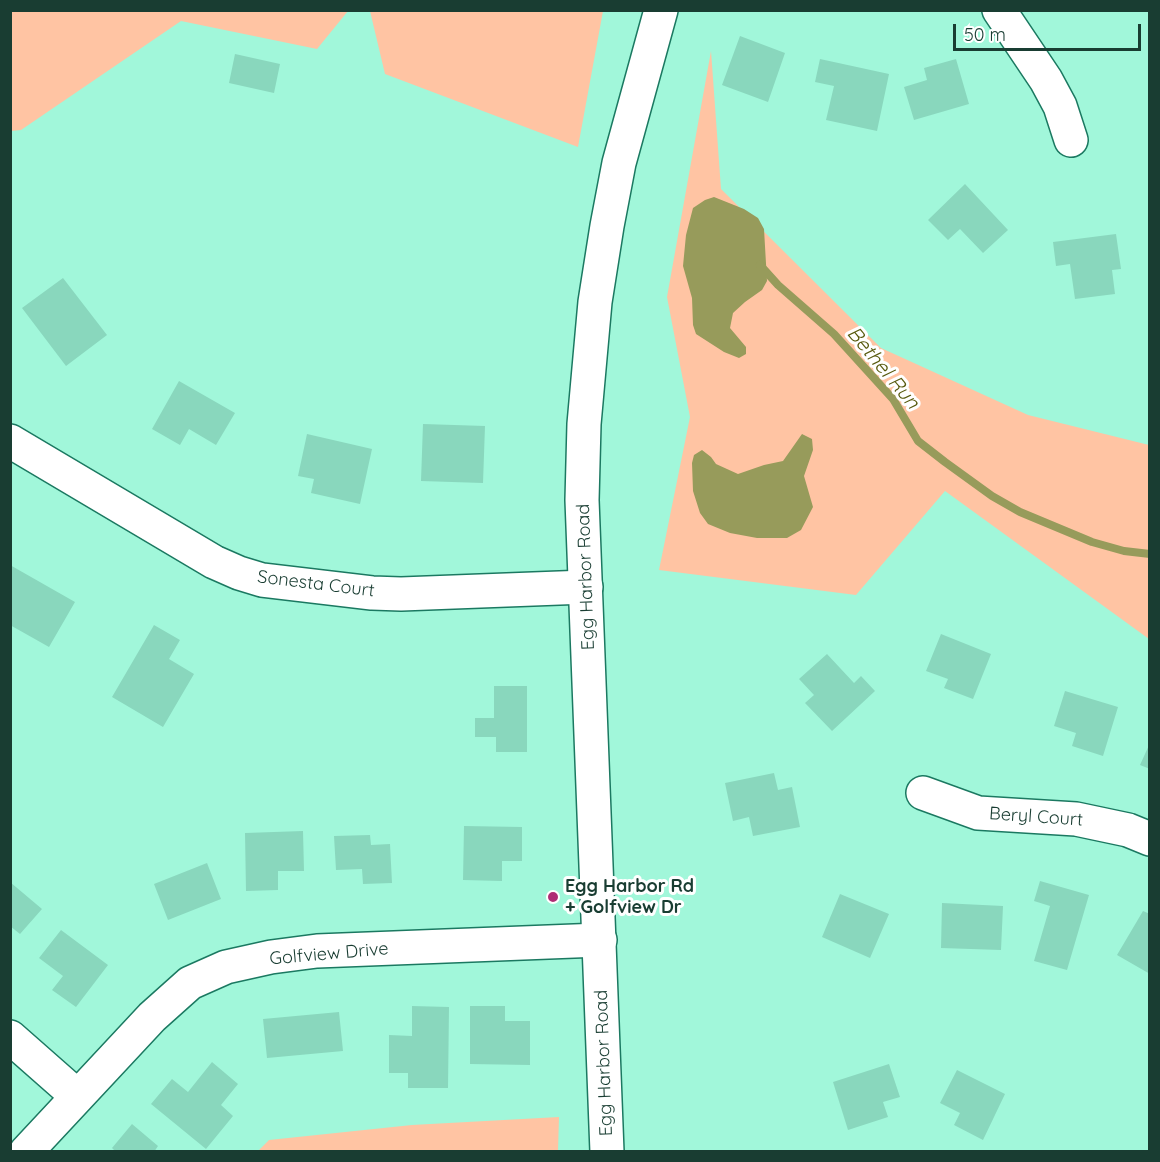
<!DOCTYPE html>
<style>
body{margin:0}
#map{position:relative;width:1160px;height:1162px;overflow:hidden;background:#a1f7da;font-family:Quicksand,sans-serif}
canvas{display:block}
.frame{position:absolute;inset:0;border:12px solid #193d32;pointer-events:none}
.scale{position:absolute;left:953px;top:24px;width:188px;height:27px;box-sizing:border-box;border:3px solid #193d32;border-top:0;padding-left:8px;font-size:18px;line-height:21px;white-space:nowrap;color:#193d32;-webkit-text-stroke:4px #fff;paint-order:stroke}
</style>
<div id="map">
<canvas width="1160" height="1162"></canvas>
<div class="frame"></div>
<div class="scale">50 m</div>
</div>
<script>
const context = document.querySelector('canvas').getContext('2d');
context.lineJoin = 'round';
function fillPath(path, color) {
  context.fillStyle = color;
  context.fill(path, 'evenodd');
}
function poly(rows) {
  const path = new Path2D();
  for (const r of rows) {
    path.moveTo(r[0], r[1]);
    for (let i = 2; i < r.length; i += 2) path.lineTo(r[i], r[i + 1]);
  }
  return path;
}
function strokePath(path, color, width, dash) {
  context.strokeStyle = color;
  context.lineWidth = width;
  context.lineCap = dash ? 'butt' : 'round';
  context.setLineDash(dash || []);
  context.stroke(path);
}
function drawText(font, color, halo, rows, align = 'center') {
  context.font = font + ' Quicksand,sans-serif';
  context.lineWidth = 6;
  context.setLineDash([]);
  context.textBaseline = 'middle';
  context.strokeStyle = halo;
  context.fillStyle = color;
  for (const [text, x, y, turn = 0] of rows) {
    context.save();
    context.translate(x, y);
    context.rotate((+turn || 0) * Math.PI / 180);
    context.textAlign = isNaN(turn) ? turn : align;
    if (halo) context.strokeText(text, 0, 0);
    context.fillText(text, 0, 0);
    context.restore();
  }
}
fillPath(poly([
 [11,10,348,10,348,11,317,49,181,21,21,130,11,131],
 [370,11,603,11,578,147,385,74],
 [711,51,721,189,881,348,1028,415,1149,445,1149,639,945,491,856,595,659,570,690,417,667,297],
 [559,1117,558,1151,258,1151,269,1140,412,1125]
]), '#ffc4a3');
fillPath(poly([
 [714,197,744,209,758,218,764,229,767,281,762,290,745,302,733,313,730,328,746,347,746,354,739,358,724,352,696,334,693,325,692,298,683,266,686,235,693,208,705,200],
 [802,434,812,439,813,450,804,476,813,507,801,530,787,538,757,538,730,533,708,524,700,513,693,491,692,463,694,455,702,450,711,457,716,464,738,474,764,465,783,461]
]), '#979b5b');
strokePath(poly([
 [760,265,778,285,834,334,893,399,918,441,945,462,992,496,1020,512,1092,542,1124,551,1150,554]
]), '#979b5b', 8);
fillPath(poly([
 [740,36,785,53,768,102,722,85],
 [235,54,280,64,274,93,229,83],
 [820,59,889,74,877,131,826,120,834,86,815,82],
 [956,59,969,104,914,120,904,87,927,80,924,68],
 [965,184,1008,230,983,253,960,229,948,240,928,220],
 [1116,234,1121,269,1112,270,1115,294,1075,299,1070,264,1056,266,1053,242],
 [63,278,107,335,66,366,22,308],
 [179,381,235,413,216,445,189,429,180,445,152,429],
 [423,424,485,426,483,483,421,481],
 [307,434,372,449,360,504,311,493,314,479,298,476],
 [10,565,75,602,49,647,10,625],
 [154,625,180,640,169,659,194,674,163,727,112,697],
 [941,634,991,654,973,699,944,688,948,679,926,671],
 [827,654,854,683,861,676,875,691,832,731,805,703,814,695,799,679],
 [494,686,527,686,527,752,496,752,496,737,475,737,475,718,494,718],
 [1065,691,1118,707,1103,756,1072,746,1076,733,1054,726],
 [1150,743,1150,769,1140,765],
 [774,773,778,790,792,787,800,827,753,836,749,817,733,821,725,783],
 [464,826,522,827,522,861,502,861,502,881,463,880],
 [303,831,304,871,278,871,278,890,246,891,245,833],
 [370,835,371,845,390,844,392,883,363,884,362,869,336,870,334,836],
 [207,863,221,899,168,920,154,884],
 [1040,881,1089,895,1067,970,1034,961,1050,906,1034,901],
 [10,882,42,909,20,934,10,926],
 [840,894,889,914,870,958,822,937],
 [942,903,1003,906,1001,950,941,948],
 [1143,911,1150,914,1150,974,1117,955],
 [61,930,108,965,76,1007,52,990,63,976,39,958],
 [412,1006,449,1007,448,1088,408,1088,408,1073,389,1073,389,1035,412,1036],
 [470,1006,505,1006,505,1021,530,1021,530,1065,470,1064],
 [339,1012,343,1051,267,1058,263,1019],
 [212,1062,238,1084,221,1105,233,1116,206,1149,151,1104,172,1079,188,1092],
 [889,1064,900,1097,883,1102,888,1117,848,1130,833,1082],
 [957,1070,1005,1094,983,1140,954,1125,960,1113,940,1103],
 [132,1124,158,1146,154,1152,116,1152,112,1148]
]), '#89d7bd');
const minor = poly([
 [999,10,1046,80,1060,106,1071,140],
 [10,441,214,562,239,573,262,580,372,593,401,594,586,587],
 [923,793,978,813,1076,819,1128,830,1150,839],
 [10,1037,77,1096],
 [26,1152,152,1017,190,983,226,967,271,957,317,951,600,940]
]);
const major = poly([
 [607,1152,582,500,584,424,595,302,607,226,619,163,661,10]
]);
strokePath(minor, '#1b7961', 36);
strokePath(major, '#1b7961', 36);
strokePath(minor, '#fff', 33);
strokePath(major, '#fff', 33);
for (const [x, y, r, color] of [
 [553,897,6,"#af2c75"]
]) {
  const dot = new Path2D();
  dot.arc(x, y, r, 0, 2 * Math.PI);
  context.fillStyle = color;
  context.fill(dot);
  strokePath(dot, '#fff', 2);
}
drawText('18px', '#193d32', '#fff', [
 ["Egg Harbor Road",586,577,-92],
 ["Sonesta Court",316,584,7],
 ["Beryl Court",1036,817,4],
 ["Golfview Drive",329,954,-5],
 ["Egg Harbor Road",604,1063,-92]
]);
drawText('bold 18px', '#193d32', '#fff', [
 ["Egg Harbor Rd",565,887],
 ["+ Golfview Dr",565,908]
], 'left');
drawText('italic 20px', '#585a0e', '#fff', [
 ["Bethel Run",883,368,50]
]);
</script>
